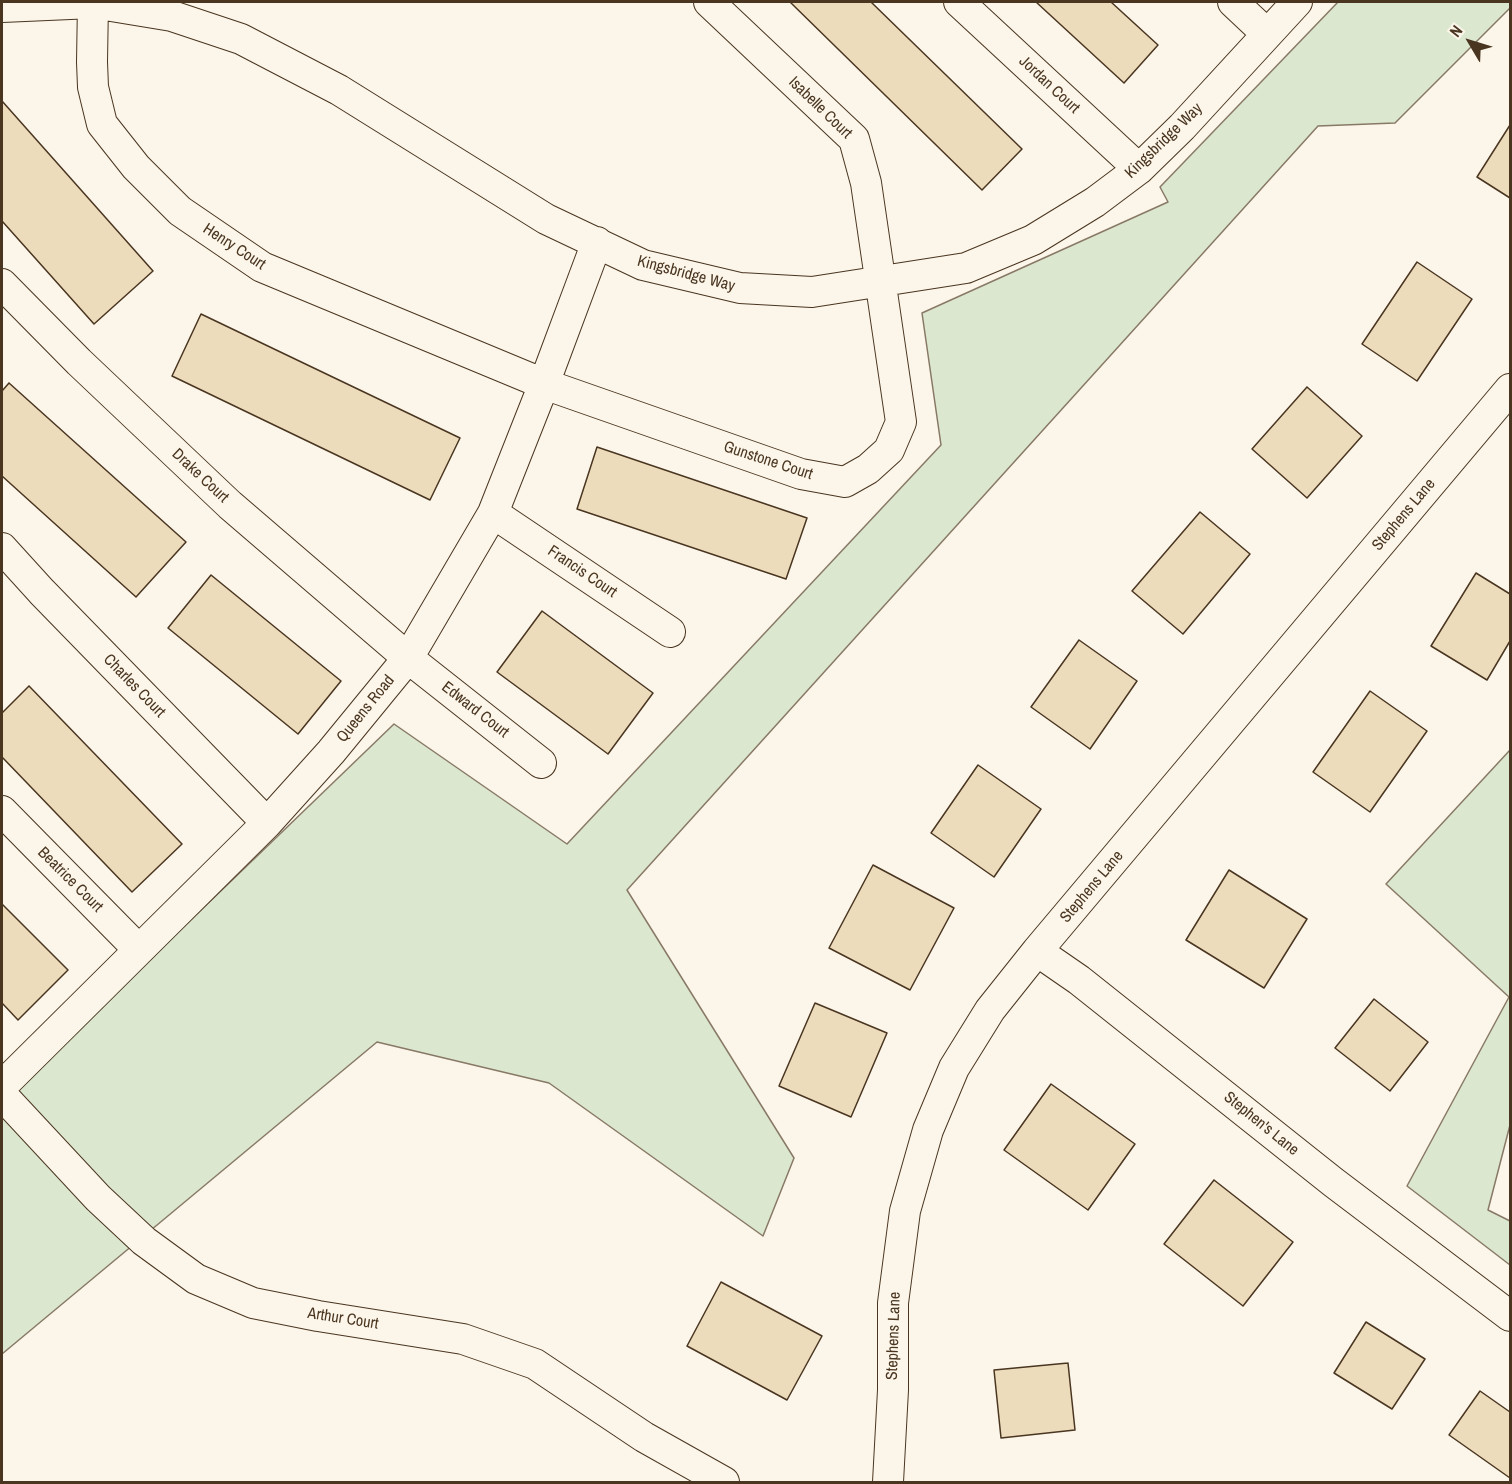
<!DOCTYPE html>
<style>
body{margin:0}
#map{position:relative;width:1512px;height:1484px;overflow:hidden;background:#fbf6e9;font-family:"Archivo Narrow",sans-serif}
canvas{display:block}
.frame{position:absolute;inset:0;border:3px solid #4a3520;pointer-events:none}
.north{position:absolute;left:1440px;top:12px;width:60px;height:60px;-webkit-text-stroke:4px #fbf6e9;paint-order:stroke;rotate:308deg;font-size:16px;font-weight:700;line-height:24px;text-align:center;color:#4a3520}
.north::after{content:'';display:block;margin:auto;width:21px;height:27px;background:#4a3520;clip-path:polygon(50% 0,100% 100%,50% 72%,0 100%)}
</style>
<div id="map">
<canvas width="1512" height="1484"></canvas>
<div class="frame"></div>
<div class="north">N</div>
</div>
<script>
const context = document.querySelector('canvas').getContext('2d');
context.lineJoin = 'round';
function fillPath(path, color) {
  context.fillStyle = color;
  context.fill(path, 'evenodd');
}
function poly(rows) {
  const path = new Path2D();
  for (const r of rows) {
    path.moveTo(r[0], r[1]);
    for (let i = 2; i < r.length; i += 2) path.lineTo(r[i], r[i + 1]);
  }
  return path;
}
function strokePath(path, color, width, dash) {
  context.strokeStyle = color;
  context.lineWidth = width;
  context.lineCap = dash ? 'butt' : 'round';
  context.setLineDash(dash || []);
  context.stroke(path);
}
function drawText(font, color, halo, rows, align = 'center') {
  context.font = font + ' "Archivo Narrow",sans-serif';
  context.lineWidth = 4.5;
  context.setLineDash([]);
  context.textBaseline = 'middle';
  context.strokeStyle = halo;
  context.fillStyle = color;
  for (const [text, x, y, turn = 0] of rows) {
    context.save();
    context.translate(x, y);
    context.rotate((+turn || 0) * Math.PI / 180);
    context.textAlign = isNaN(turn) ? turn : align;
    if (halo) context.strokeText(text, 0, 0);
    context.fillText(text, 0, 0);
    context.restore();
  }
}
const green = poly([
 [1338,2,1510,2,1510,8,1395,123,1318,126,627,890,794,1158,763,1236,549,1083,377,1042,2,1354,2,1102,394,724,567,844,941,445,922,313,1168,202,1160,187,1338,2],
 [1510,750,1510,1125,1488,1210,1510,1221,1510,1265,1407,1186,1509,997,1386,884,1510,750]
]);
fillPath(green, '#dce7d0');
strokePath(green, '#887966', 1.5);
const building = poly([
 [790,2,871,2,1022,149,982,190,790,2],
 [1036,2,1111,2,1158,45,1124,83,1036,2],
 [2,101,153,271,94,324,2,221,2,101],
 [1510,125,1510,198,1477,177,1510,125],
 [1417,262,1472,299,1417,381,1362,344,1417,262],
 [201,314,460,438,430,500,172,376,201,314],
 [9,383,186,542,136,597,2,476,2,391,9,383],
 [1307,387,1362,436,1307,498,1252,449,1307,387],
 [597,447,807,518,786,579,577,509,597,447],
 [1200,512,1250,554,1183,634,1132,591,1200,512],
 [1476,573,1510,594,1510,641,1487,680,1431,646,1476,573],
 [211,575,341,681,298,734,168,628,211,575],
 [542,611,653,693,608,754,497,672,542,611],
 [1079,640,1137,681,1090,749,1031,707,1079,640],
 [29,686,182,844,132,892,2,757,2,713,29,686],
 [1370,691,1427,731,1370,812,1313,772,1370,691],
 [978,765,1041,809,994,877,931,833,978,765],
 [873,865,954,908,910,990,829,948,873,865],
 [1229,870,1307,919,1264,988,1186,940,1229,870],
 [2,904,68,970,18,1020,2,1003,2,904],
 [1374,999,1428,1042,1390,1091,1335,1048,1374,999],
 [815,1003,887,1033,851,1117,779,1086,815,1003],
 [1051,1084,1135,1144,1088,1210,1004,1150,1051,1084],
 [1214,1180,1293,1242,1243,1306,1164,1244,1214,1180],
 [721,1282,822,1336,787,1400,687,1346,721,1282],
 [1366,1322,1425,1359,1392,1409,1334,1373,1366,1322],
 [1068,1363,1075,1430,1001,1438,994,1370,1068,1363],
 [1480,1391,1510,1412,1510,1478,1449,1435,1480,1391]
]);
fillPath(building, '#ecdcbc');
strokePath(building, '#4a3520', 1.5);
const minor = poly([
 [93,2,92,62,93,87,102,124,136,167,180,211,262,267,544,384,801,474,845,482,868,469,889,450,901,422,866,183,854,139,709,2],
 [959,2,1139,169],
 [1233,2,1267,34],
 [2,7,93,3,172,16,241,39,339,90,546,219,643,265,740,288,812,292,966,268,1033,240,1095,202,1139,169,1182,127,1297,2],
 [2,284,79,362,230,505,408,658,541,763],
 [493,513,670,632],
 [2,548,42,592,267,823],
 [2,811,138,949],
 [1037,951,1079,980,1333,1182,1510,1316],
 [2,1086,267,823,331,752,408,658,493,513,544,384,597,242],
 [2,1095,98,1198,144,1241,196,1279,253,1303,318,1316,463,1339,535,1364,644,1437,724,1482],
 [888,1482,893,1390,893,1303,905,1211,928,1130,954,1068,990,1010,1037,951,1510,389]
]);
strokePath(minor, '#4a3520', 32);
strokePath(minor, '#fbf6e9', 30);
drawText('16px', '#4a3520', '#fbf6e9', [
 ["Jordan Court",1049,85,43],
 ["Isabelle Court",820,108,44],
 ["Kingsbridge Way",1164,141,-44],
 ["Henry Court",234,247,33],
 ["Kingsbridge Way",686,274,15],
 ["Gunstone Court",768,461,18],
 ["Drake Court",200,476,43],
 ["Stephens Lane",1404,515,-50],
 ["Francis Court",582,572,34],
 ["Charles Court",134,686,46],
 ["Queens Road",366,709,-51],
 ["Edward Court",475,710,38],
 ["Beatrice Court",70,880,45],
 ["Stephens Lane",1092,887,-50],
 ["Stephen's Lane",1261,1124,39],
 ["Arthur Court",343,1319,9],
 ["Stephens Lane",894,1336,-88]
]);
</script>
